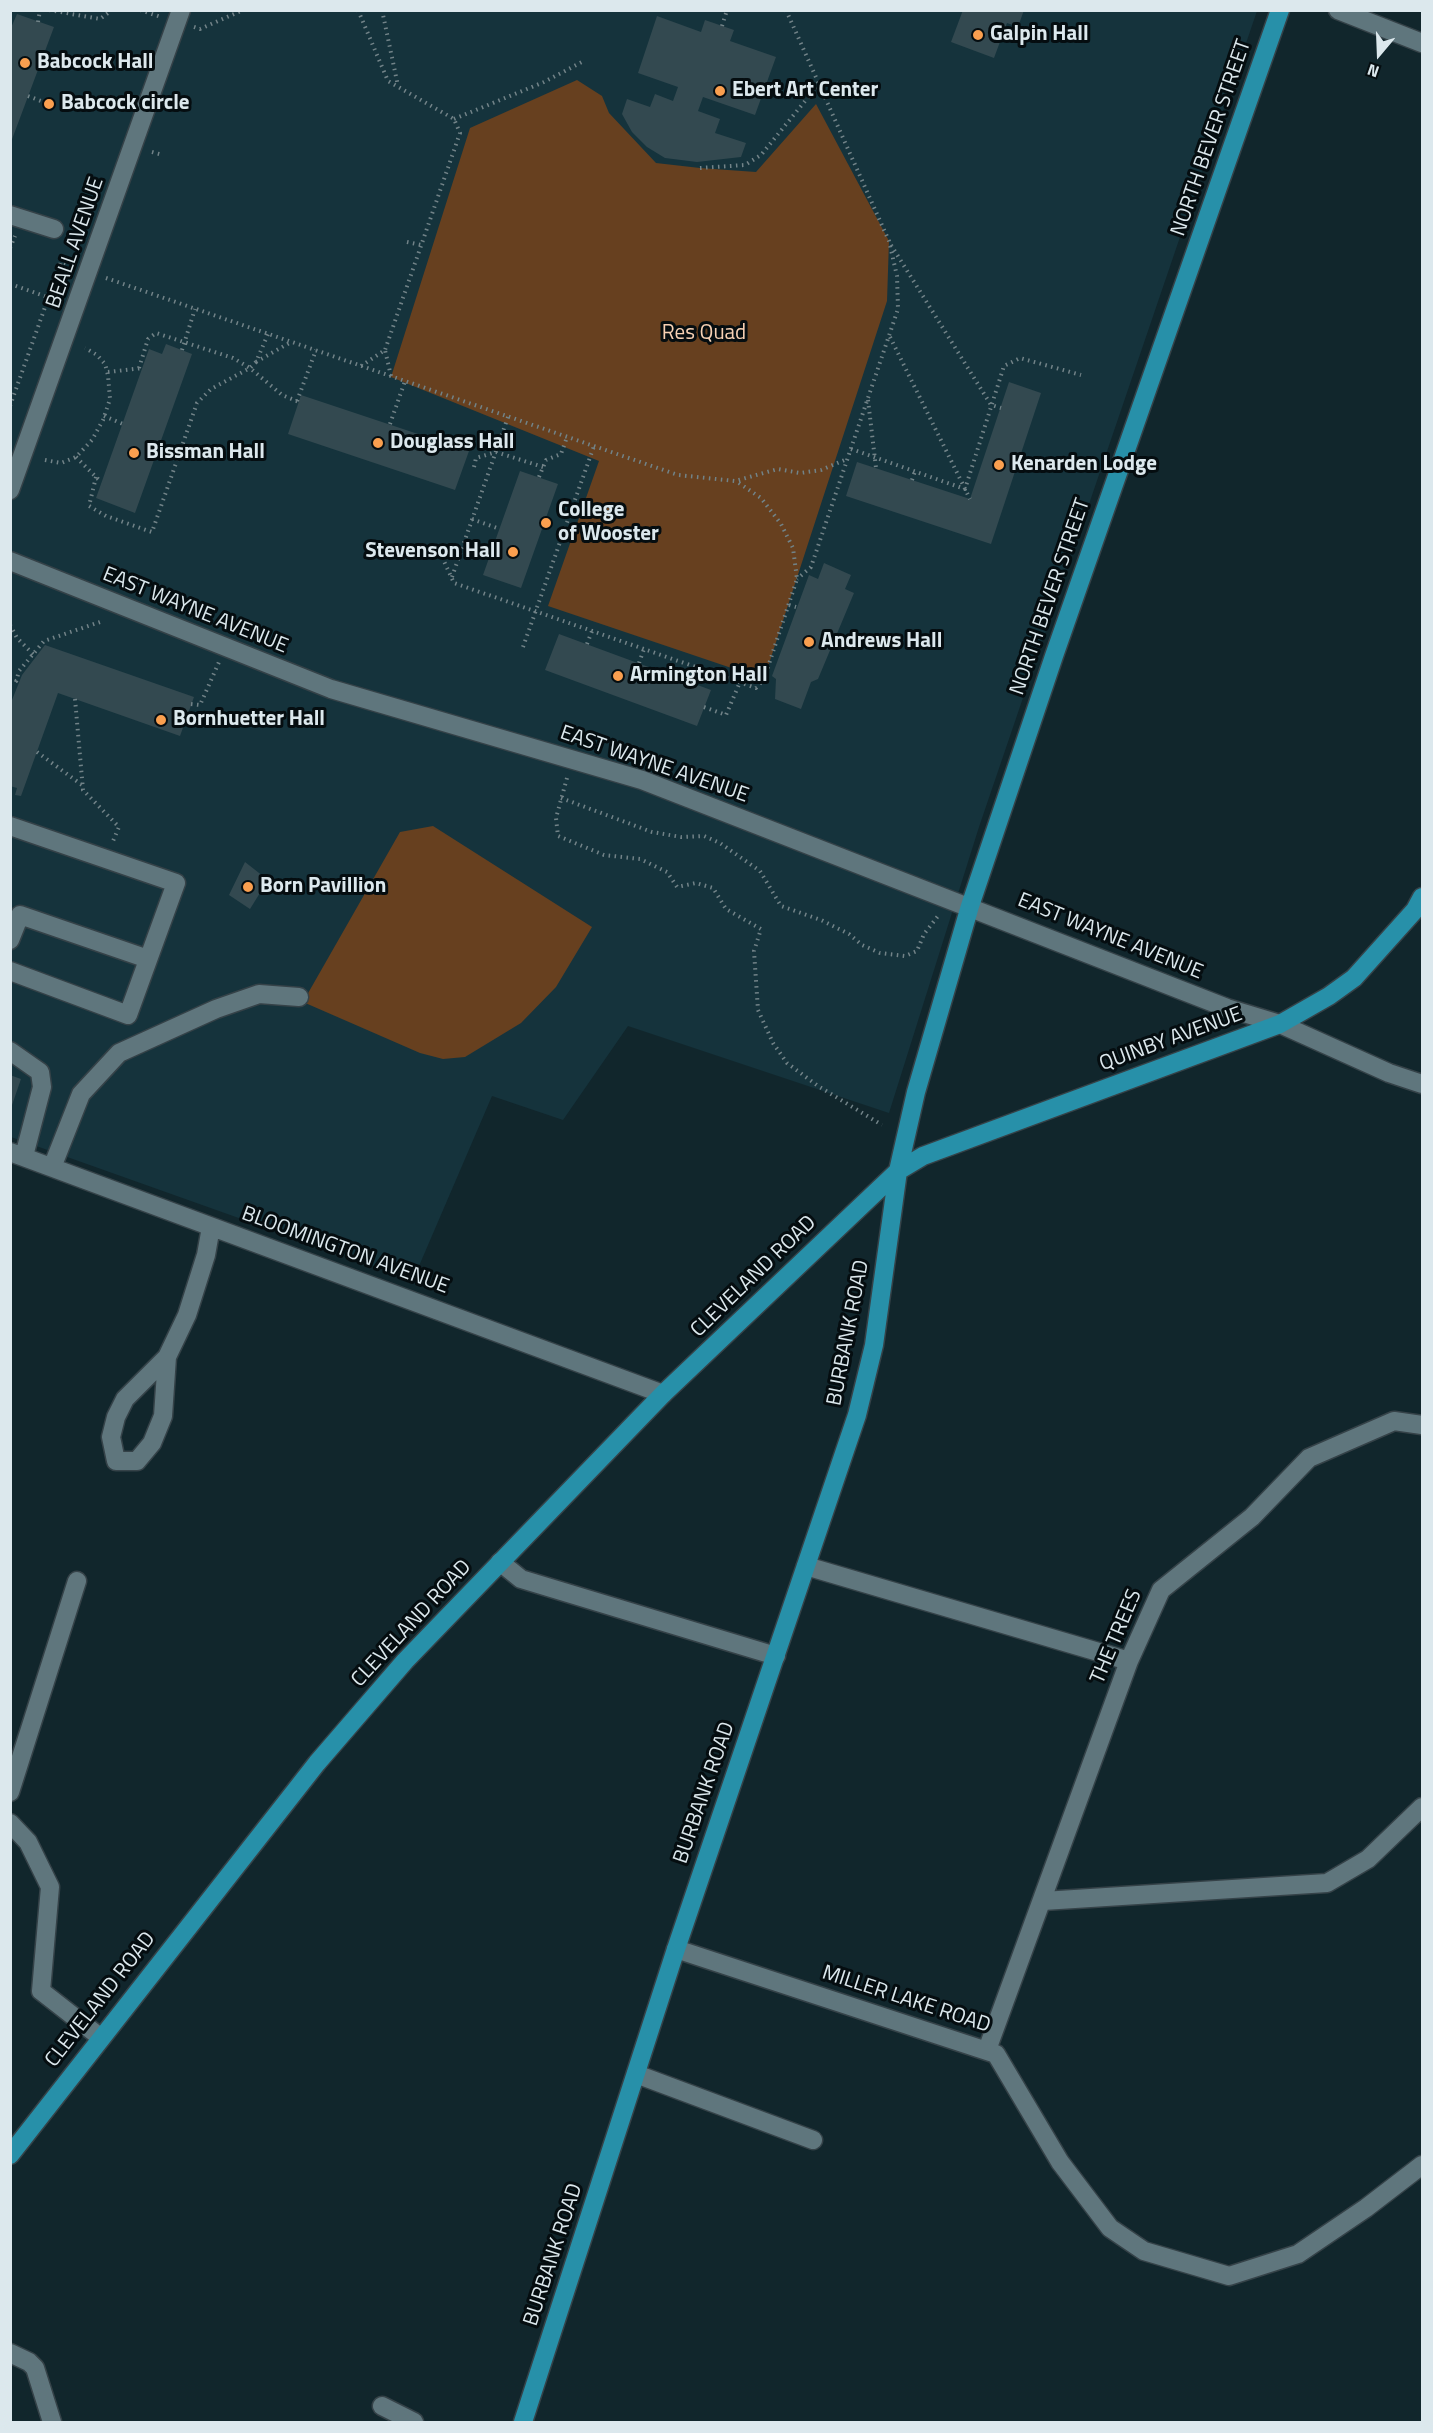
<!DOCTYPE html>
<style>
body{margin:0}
#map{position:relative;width:1433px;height:2433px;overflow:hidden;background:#11262c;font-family:"Titillium Web",sans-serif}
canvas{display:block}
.frame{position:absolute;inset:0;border:12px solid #dce8ed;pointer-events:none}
.north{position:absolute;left:1349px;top:24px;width:60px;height:60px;-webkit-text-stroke:4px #050d10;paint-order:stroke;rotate:199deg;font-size:16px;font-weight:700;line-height:24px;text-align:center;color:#dce8ed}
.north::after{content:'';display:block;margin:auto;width:21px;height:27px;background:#dce8ed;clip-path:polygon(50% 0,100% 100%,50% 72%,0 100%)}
</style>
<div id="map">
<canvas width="1433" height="2433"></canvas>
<div class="frame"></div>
<div class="north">N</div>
</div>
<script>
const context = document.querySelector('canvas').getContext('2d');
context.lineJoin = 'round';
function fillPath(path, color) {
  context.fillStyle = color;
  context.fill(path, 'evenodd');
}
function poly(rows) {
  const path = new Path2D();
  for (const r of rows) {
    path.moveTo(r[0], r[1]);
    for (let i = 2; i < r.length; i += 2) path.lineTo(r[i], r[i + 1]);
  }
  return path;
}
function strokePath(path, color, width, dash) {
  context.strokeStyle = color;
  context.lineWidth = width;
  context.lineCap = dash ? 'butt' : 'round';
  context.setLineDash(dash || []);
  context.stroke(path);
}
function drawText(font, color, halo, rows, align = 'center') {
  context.font = font + ' "Titillium Web",sans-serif';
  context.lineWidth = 6;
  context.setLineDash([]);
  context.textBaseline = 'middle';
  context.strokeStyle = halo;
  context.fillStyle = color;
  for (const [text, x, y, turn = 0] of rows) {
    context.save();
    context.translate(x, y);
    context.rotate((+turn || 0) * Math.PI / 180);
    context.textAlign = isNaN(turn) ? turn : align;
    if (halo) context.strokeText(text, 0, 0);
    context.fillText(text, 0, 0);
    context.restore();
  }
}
fillPath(poly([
 [11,11,1257,11,979,827,889,1113,628,1026,563,1120,492,1096,413,1280,11,1137]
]), '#15333c');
fillPath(poly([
 [577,80,602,96,609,113,656,163,700,168,756,172,816,104,889,241,887,301,764,679,548,606,599,461,391,377,470,128],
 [433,826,592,927,556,987,521,1023,465,1057,443,1059,420,1053,303,1002,400,832]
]), '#67401f');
fillPath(poly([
 [963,10,1024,10,1018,27,1007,23,994,58,951,42],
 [17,14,54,27,11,142,10,30],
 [657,16,701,32,705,20,734,30,730,41,776,57,755,115,703,97,698,111,720,119,715,133,746,143,741,157,697,162,665,158,647,147,632,132,622,114,627,99,650,107,655,94,673,101,678,87,638,73],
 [166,344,192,354,135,513,96,498,149,349,162,354],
 [1009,382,1041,393,991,544,846,496,857,462,970,499],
 [301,395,469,451,455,490,288,434],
 [520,471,558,484,521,588,483,575],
 [824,563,851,575,845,589,854,593,818,679,811,682,801,709,775,699,776,679,772,676,809,575,818,579],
 [559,634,711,690,697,726,545,670],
 [45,645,194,697,180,736,58,693,21,796,15,795,17,788,10,786,10,705,22,675],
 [245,862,268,880,250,909,229,895],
 [10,1075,21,1079,11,1108,10,1108]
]), '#334950');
const minor = poly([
 [1338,10,1422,43],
 [10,215,54,229],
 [10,490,181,10],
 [10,561,331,689,642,780,1227,1008,1280,1024,1389,1073,1422,1084],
 [10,826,176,883,128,1015,10,971],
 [10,940,20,915,148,959],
 [10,1051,40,1072,42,1087,24,1156],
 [10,1152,663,1394],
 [53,1165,81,1094,119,1053,216,1009,259,994,299,997],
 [167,1357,163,1416,152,1443,137,1461,116,1461,111,1437,116,1417,125,1399,167,1357,187,1315,206,1255,211,1227],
 [500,1562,521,1579,776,1656],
 [806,1566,1129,1661],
 [10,1792,77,1581],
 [10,1823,28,1842,50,1887,41,1991,100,2037],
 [1043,1901,1327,1883,1368,1859,1422,1807],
 [676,1949,996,2054,1060,2162,1110,2228,1144,2251,1229,2276,1298,2254,1366,2208,1422,2165],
 [987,2050,1129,1661,1161,1590,1252,1517,1309,1458,1394,1421,1422,1425],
 [636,2074,813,2140],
 [10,2353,29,2362,35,2368,52,2422],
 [382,2406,414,2422]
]);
const major = poly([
 [10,2155,317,1763,405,1661,663,1394,898,1171,923,1156,1280,1024,1329,996,1354,978,1415,910,1422,897],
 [523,2422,676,1949,857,1415,874,1345,898,1171,916,1092,970,906,1054,656,1280,10]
]);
strokePath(minor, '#354248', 21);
strokePath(major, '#354248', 21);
strokePath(poly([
 [49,10,100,19,112,10],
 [140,10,161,17],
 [358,10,388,81,454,119,460,133,385,350],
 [382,10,398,86],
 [786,10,889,241,897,276,898,309,811,567,797,579],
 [38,22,40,10],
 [722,26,727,10],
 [194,27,200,29,243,10],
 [28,96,49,104],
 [454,119,544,82,582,62],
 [152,152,163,155],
 [700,168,745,165,761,155,819,84],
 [407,242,421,245],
 [891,245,991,405,1001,408],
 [10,248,15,236],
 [106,278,678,475,735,481,778,469,800,473,821,470,847,459],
 [10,284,50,298],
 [890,337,970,499],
 [182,350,195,309],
 [256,362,291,342],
 [361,366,385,350,391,376],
 [139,368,148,339,156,333,233,358,250,368,282,395,299,402],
 [108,372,143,368],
 [868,400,876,468],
 [297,401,316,350],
 [10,406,61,262,71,265],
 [104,416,123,424],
 [390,424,405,381],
 [851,449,965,489,1004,366,1020,358,1081,375],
 [76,457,101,482],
 [45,460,61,463,76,457,92,440,103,420,110,399,108,375,105,364,97,355,85,348],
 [474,467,476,458,496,452,543,467],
 [96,477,89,506,106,516,152,532,197,403,211,389,250,368,256,362,268,334],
 [539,477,546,460,561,454,567,437],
 [912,480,915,471],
 [472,519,500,529],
 [437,546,454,583,756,688,764,679,797,579,793,548,781,524,761,498,736,481],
 [452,577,508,417],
 [789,605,796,607],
 [10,625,17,638,36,657],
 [587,644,592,631],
 [523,647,594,446],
 [639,663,644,649],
 [16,682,19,671,44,641,100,622,101,618],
 [691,683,696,667],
 [10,684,20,679],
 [75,699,83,790,119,827,113,841],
 [191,704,200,705,219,662],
 [704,707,726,715,740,682],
 [37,752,82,785],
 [567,778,556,818,558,836,604,855,640,859,667,872,677,887,696,883,713,888,726,909,761,929,754,951,758,1010,773,1043,787,1063,818,1086,882,1125],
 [561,798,652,832,681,837,704,836,720,843,760,871,781,906,821,920,849,934,862,945,880,953,905,956,917,951,924,934,938,916]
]), '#728388', 4, [1.5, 4.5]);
strokePath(minor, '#5f767d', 18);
strokePath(major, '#2790a9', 18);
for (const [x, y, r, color] of [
 [978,35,6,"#fa9f4f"],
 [25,63,6,"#fa9f4f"],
 [720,91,6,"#fa9f4f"],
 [49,104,6,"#fa9f4f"],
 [378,443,6,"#fa9f4f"],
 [134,453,6,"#fa9f4f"],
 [999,465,6,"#fa9f4f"],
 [546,523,6,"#fa9f4f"],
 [513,552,6,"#fa9f4f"],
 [809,642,6,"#fa9f4f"],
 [618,676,6,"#fa9f4f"],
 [161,720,6,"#fa9f4f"],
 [248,887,6,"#fa9f4f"]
]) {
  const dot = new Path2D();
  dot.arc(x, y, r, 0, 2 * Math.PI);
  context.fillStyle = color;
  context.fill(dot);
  strokePath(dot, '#050d10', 2);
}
drawText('bold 21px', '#dce8ed', '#050d10', [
 ["Galpin Hall",990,35],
 ["Babcock Hall",37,63],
 ["Ebert Art Center",732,91],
 ["Babcock circle",61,104],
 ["Douglass Hall",390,443],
 ["Bissman Hall",146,453],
 ["Kenarden Lodge",1011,465],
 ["College",558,511],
 ["of Wooster",558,535],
 ["Stevenson Hall",501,552,"right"],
 ["Andrews Hall",821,642],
 ["Armington Hall",630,676],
 ["Bornhuetter Hall",173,720],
 ["Born Pavillion",260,887]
], 'left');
drawText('21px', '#dce8ed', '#050d10', [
 ["NORTH BEVER STREET",1212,138,-71],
 ["BEALL AVENUE",76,243,-71],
 ["NORTH BEVER STREET",1051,597,-71],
 ["EAST WAYNE AVENUE",195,611,22],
 ["EAST WAYNE AVENUE",654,765,19],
 ["EAST WAYNE AVENUE",1110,937,22],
 ["QUINBY AVENUE",1171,1040,-20],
 ["BLOOMINGTON AVENUE",345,1251,20],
 ["CLEVELAND ROAD",754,1277,-44],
 ["BURBANK ROAD",849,1333,-79],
 ["CLEVELAND ROAD",412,1624,-47],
 ["THE TREES",1117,1637,-67],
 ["BURBANK ROAD",705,1793,-71],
 ["CLEVELAND ROAD",101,2000,-52],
 ["MILLER LAKE ROAD",906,2000,18],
 ["BURBANK ROAD",554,2255,-72]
]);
drawText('21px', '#f7d1b4', '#050d10', [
 ["Res Quad",704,334]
]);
</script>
